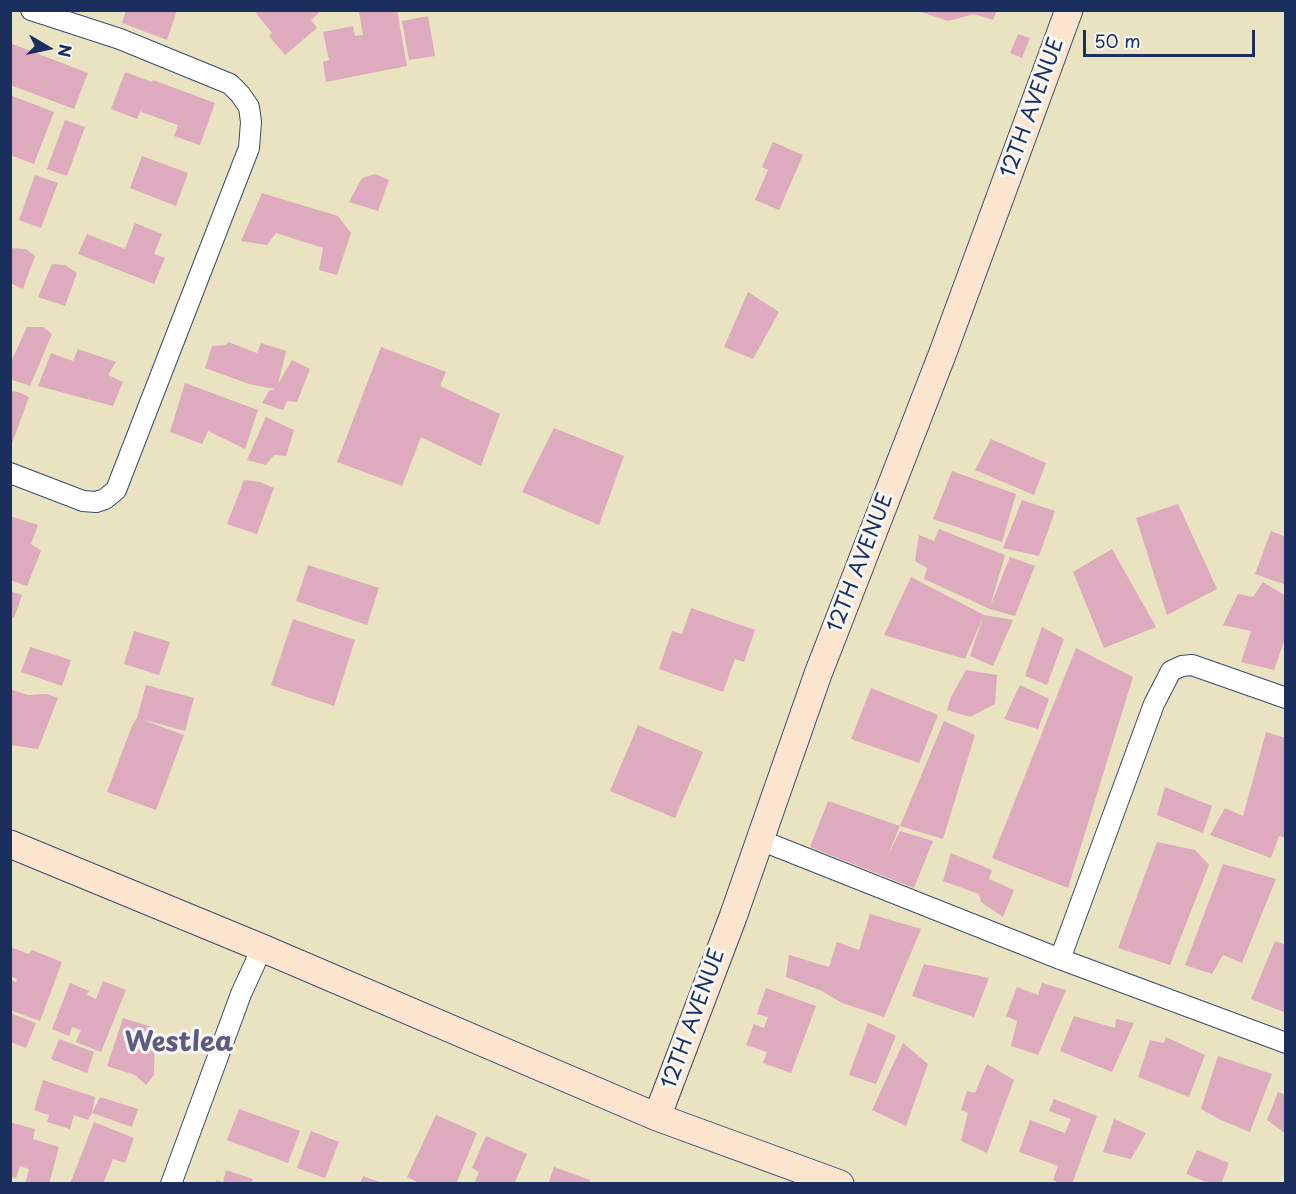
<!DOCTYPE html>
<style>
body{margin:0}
#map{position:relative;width:1296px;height:1194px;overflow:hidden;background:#e9e3c2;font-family:"Playpen Sans",sans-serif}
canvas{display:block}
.frame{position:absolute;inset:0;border:12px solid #1b2f5e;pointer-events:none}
.north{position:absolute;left:18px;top:18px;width:60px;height:60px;-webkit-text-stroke:4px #f6f6f2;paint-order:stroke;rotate:99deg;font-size:16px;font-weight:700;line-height:24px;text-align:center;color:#1b2f5e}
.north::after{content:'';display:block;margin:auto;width:21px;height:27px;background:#1b2f5e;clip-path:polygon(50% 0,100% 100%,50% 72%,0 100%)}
.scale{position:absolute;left:1083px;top:30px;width:172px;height:27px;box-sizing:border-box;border:3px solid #1b2f5e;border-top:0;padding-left:8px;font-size:18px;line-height:21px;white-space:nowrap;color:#1b2f5e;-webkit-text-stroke:4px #f6f6f2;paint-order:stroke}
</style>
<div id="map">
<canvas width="1296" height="1194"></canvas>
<div class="frame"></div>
<div class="north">N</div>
<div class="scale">50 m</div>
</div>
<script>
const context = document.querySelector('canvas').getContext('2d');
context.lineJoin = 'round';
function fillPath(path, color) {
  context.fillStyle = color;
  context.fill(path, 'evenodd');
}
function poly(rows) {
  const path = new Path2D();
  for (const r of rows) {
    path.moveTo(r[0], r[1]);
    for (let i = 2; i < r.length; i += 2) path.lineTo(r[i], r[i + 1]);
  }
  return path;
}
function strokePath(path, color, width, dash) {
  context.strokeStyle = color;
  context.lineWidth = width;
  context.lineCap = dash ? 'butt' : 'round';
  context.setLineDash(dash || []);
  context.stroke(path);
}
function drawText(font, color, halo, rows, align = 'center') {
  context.font = font + ' "Playpen Sans",sans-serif';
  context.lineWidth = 6;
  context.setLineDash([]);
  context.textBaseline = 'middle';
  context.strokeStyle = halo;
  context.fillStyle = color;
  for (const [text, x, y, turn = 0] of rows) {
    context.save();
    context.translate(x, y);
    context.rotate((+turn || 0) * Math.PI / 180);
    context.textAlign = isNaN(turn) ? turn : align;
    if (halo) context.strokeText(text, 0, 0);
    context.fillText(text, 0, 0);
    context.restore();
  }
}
fillPath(poly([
 [126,10,177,10,167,40,122,23],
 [259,10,322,10,311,20,317,28,285,55,269,36,272,33,256,13],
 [365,10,397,10,407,66,326,82,323,62,329,60,323,32,353,26,355,36,363,35,359,12],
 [997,10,993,20,974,14,948,21,918,11],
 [428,16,435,56,409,60,402,21],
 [1018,34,1030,38,1022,58,1010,53],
 [10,43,88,73,74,109,10,85],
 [125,72,152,82,153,80,215,103,200,145,174,136,178,125,141,112,145,102,137,119,111,109],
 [10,95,54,112,34,164,10,155],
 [65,120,85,127,67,176,47,169],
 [773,142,803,155,779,210,755,200,768,170,762,167],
 [142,156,188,173,176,206,130,188],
 [375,174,389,180,378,211,349,202,362,178],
 [35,175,58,183,41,228,19,220],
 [262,193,338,216,351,233,337,275,319,270,323,248,276,233,267,245,241,241],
 [135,223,162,234,154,254,165,258,154,284,78,254,87,234,125,249],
 [10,248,26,249,35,256,23,289,10,283],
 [52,264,65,265,77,273,65,306,38,297],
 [748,292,779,312,753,359,724,347],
 [27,327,43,327,52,334,30,386,10,379,10,364],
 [228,342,257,353,261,343,286,351,278,384,292,360,310,369,297,402,287,401,283,410,262,403,269,391,275,389,249,384,205,368,212,346,226,345],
 [381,347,446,372,440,386,500,414,481,466,421,437,402,486,337,462],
 [78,349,116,362,108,375,123,382,113,406,38,386,51,353,73,361],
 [185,383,258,410,245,449,208,431,202,444,170,432],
 [10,391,18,392,29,397,11,446],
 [266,417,294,430,286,456,274,455,266,465,247,460],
 [554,428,624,456,599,525,522,492],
 [991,439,1046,463,1034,495,975,470],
 [952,471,1016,494,1002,542,933,519],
 [244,480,260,482,274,488,257,534,227,524],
 [1022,500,1055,511,1039,556,1003,548],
 [1178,504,1217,589,1167,615,1136,518],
 [10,516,38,525,31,544,41,551,27,586,10,580],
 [939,529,1005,555,990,607,1010,557,1035,566,1015,616,990,609,924,579,927,568,915,561,919,535,934,541],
 [1271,531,1286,537,1286,585,1255,574],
 [1112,549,1156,627,1104,648,1073,572],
 [308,565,379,588,367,625,296,601],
 [911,577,984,615,1013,620,993,666,970,656,983,617,965,659,884,635],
 [1263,582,1286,596,1286,636,1274,670,1241,662,1251,631,1223,625,1238,594,1253,597],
 [10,591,22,595,14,618,10,617],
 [691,608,755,630,744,662,735,659,723,692,659,669,672,631,682,634],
 [293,619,355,640,334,706,271,685],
 [1042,627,1064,639,1047,685,1025,676],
 [134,631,170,642,159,675,124,664],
 [30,647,71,660,62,686,21,672],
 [1076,648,1133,677,1068,888,992,858],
 [966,670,997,675,995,704,970,717,947,710,951,697],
 [146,685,194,698,185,731,141,719,184,735,156,810,107,792,132,726,137,718],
 [1020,685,1049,699,1038,729,1004,719],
 [871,688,938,715,919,763,851,739],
 [10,689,28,695,47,694,58,698,38,749,10,745],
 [944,721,975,735,943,839,900,826],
 [638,725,703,752,675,818,610,791],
 [1266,732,1286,738,1286,838,1279,836,1271,858,1210,835,1225,808,1243,816],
 [1165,787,1212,806,1203,833,1157,815],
 [828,801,900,826,886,860,900,831,933,841,914,888,810,847],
 [1157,842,1195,850,1209,865,1170,965,1118,948],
 [951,853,992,870,989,879,1014,890,1003,917,981,902,979,894,943,881],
 [1223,864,1276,879,1242,963,1223,955,1212,974,1185,965],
 [870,914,921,929,884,1017,842,1003,822,991,786,977,789,955,829,967,837,942,859,950],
 [1275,941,1286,945,1286,1013,1251,999],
 [10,947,29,954,32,950,62,962,40,1021,10,1010,10,980,16,982,17,979,10,976],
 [924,964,989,978,974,1017,912,996],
 [103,981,126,990,101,1052,76,1042,81,1030,72,1027,69,1036,52,1029,70,983,89,991,87,995,96,999],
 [1042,983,1066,990,1038,1055,1011,1046,1017,1021,1006,1016,1017,987,1038,995],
 [766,988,816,1006,791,1073,763,1063,767,1052,746,1045,754,1024,764,1028,768,1017,757,1014],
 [10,1013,36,1023,26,1048,10,1042],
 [1074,1016,1115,1028,1116,1019,1134,1023,1112,1072,1060,1051],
 [123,1018,155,1028,154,1075,146,1085,135,1075,107,1066],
 [868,1023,896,1036,876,1084,849,1075],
 [1166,1037,1205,1055,1189,1097,1138,1077,1150,1040,1164,1043],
 [59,1039,94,1052,87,1073,51,1059],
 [903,1043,928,1064,906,1126,872,1110],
 [1218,1056,1272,1074,1250,1132,1221,1120,1201,1109],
 [987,1064,1014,1080,987,1153,961,1141,968,1113,961,1110,967,1091,975,1093],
 [43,1080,95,1097,92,1113,100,1097,138,1109,132,1127,92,1113,88,1120,74,1115,70,1129,47,1122,49,1115,34,1110],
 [1278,1092,1286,1095,1286,1134,1267,1120],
 [1054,1099,1097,1116,1072,1184,1062,1184,1053,1180,1058,1166,1019,1152,1030,1120,1065,1133,1071,1119,1049,1111],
 [239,1109,300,1131,288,1163,227,1140],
 [436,1115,477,1133,456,1184,421,1184,407,1177],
 [1114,1119,1146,1133,1131,1159,1103,1152],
 [94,1122,134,1138,125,1163,113,1159,103,1184,70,1184],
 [12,1123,35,1129,33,1139,59,1147,49,1184,25,1184,29,1169,20,1166,16,1178,10,1177],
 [311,1131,339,1142,325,1178,297,1168],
 [486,1136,527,1154,514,1184,474,1184,479,1172,472,1168],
 [1197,1150,1229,1163,1221,1184,1211,1184,1186,1174],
 [554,1167,590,1180,589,1184,548,1184],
 [226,1170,253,1179,251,1184,215,1184,216,1180,223,1182],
 [363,1176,382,1183,382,1184,360,1184]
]), '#deaabd');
const street = poly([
 [10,473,83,501,96,502,105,499,116,490,249,148,251,122,249,107,240,94,230,84,120,39,31,10],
 [760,840,1060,959,1286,1043],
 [1060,959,1154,704,1171,671,1182,666,1192,665,1286,698],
 [171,1184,241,994,262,948]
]);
const secondary = poly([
 [10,844,262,948,657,1117,840,1184],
 [657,1117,733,917,818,674,942,355,1069,10]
]);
strokePath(street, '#3a4a6d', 22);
strokePath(secondary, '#3a4a6d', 29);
strokePath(street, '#fff', 20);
strokePath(secondary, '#fce5cf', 27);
drawText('21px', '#1b2f5e', '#f6f6f2', [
 ["12TH AVENUE",1033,108,-70],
 ["12TH AVENUE",861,563,-69],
 ["12TH AVENUE",694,1019,-70]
]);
drawText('bold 27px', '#5f5a7f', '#f6f6f2', [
 ["Westlea",179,1044]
]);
</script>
